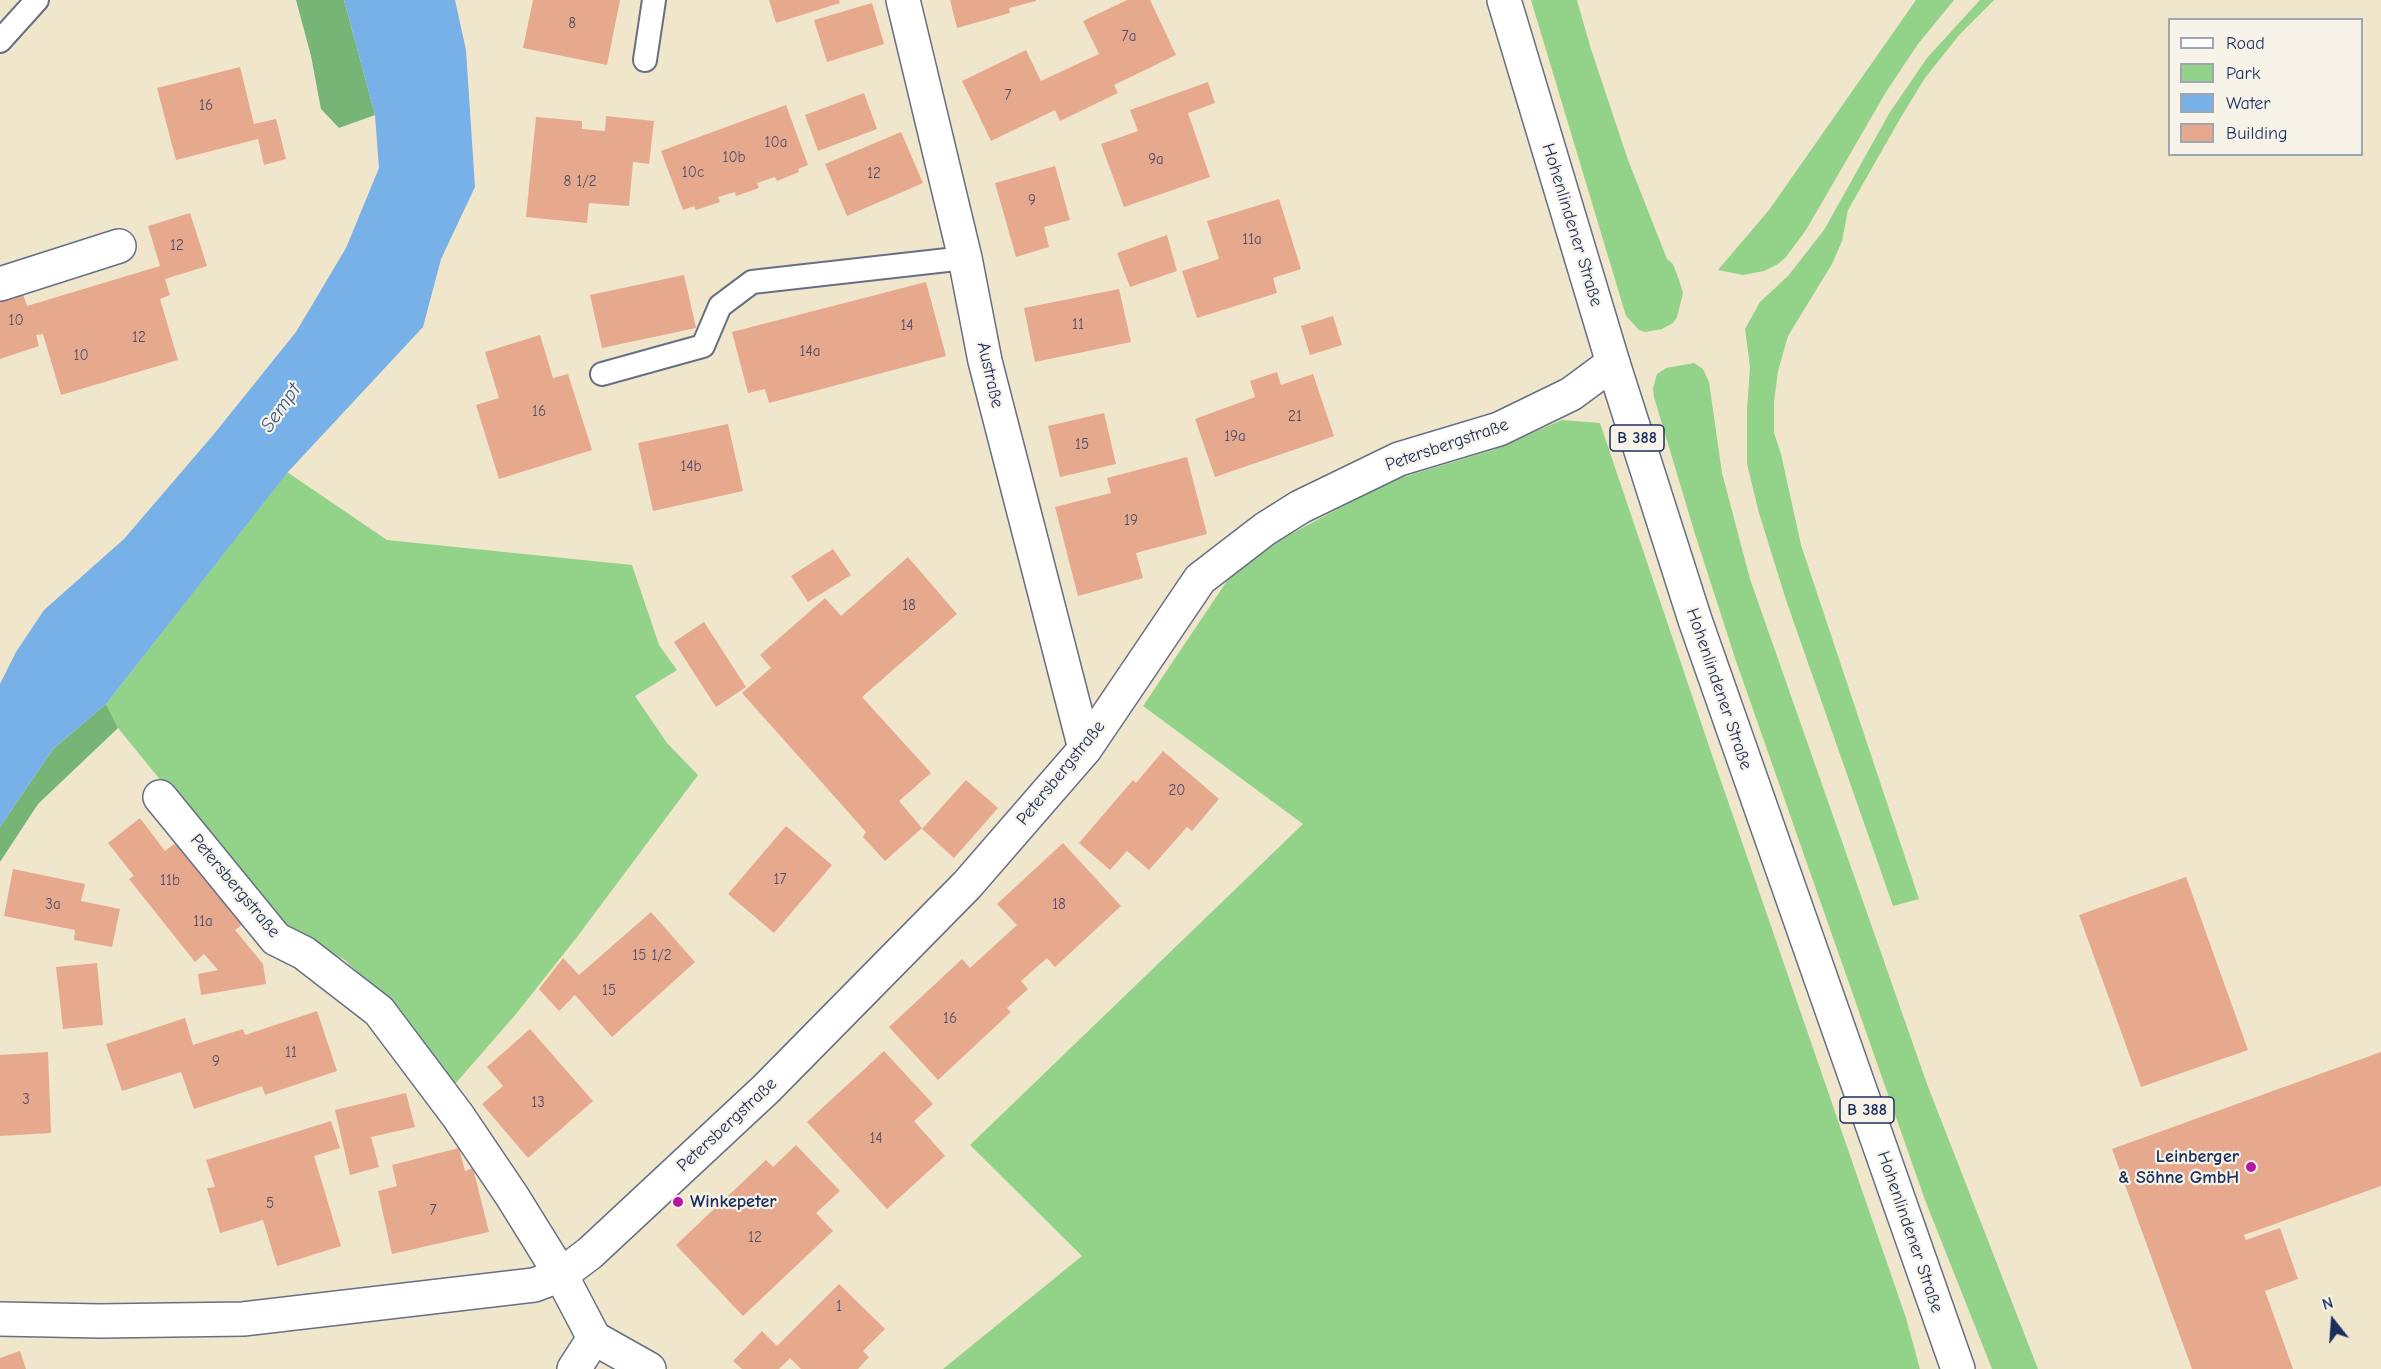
<!DOCTYPE html>
<meta charset="utf-8">
<style>
body{margin:0}
#map{position:relative;width:2381px;height:1369px;overflow:hidden;background:#f0e6cb;font-family:"Comic Neue",sans-serif}
canvas{display:block}
.legend{position:absolute;left:2168px;top:18px;width:195px;height:138px;box-sizing:border-box;background:#f7f3e8;border:2px solid #9fa5b1;margin:0;padding:8px 10px;list-style:none;font-size:18px;color:#1b2f5e}
.legend li{display:flex;align-items:center;gap:12px;height:30px}
.legend b{width:30px;border:2px solid #9fa5b1}
.north{position:absolute;left:2303px;top:1291px;width:60px;height:60px;-webkit-text-stroke:4px #f7f3e8;paint-order:stroke;rotate:343deg;font-size:16px;font-weight:700;line-height:24px;text-align:center;color:#1b2f5e}
.north::after{content:'';display:block;margin:auto;width:21px;height:27px;background:#1b2f5e;clip-path:polygon(50% 0,100% 100%,50% 72%,0 100%)}
</style>
<div id="map">
<canvas width="2381" height="1369"></canvas>
<ul class="legend">
<li><b style="height:8px;background:#fff"></b>Road</li>
<li><b style="height:16px;background:#93d389"></b>Park</li>
<li><b style="height:16px;background:#78b0e8"></b>Water</li>
<li><b style="height:16px;background:#e7a98e"></b>Building</li>
</ul>
<div class="north">N</div>
</div>
<script>
const context = document.querySelector('canvas').getContext('2d');
context.lineJoin = 'round';
function fillPath(path, color) {
  context.fillStyle = color;
  context.fill(path, 'evenodd');
}
function poly(rows) {
  const path = new Path2D();
  for (const r of rows) {
    path.moveTo(r[0], r[1]);
    for (let i = 2; i < r.length; i += 2) path.lineTo(r[i], r[i + 1]);
  }
  return path;
}
function strokePath(path, color, width, dash) {
  context.strokeStyle = color;
  context.lineWidth = width;
  context.lineCap = dash ? 'butt' : 'round';
  context.setLineDash(dash || []);
  context.stroke(path);
}
function drawText(font, color, halo, rows, align = 'center') {
  context.font = font + ' "Comic Neue",sans-serif';
  context.lineWidth = 4.5;
  context.setLineDash([]);
  context.textBaseline = 'middle';
  context.strokeStyle = halo;
  context.fillStyle = color;
  for (const [text, x, y, turn = 0] of rows) {
    context.save();
    context.translate(x, y);
    context.rotate((+turn || 0) * Math.PI / 180);
    context.textAlign = isNaN(turn) ? turn : align;
    if (halo) context.strokeText(text, 0, 0);
    context.fillText(text, 0, 0);
    context.restore();
  }
}
fillPath(poly([
 [1531,0,1577,0,1590,46,1628,160,1667,259,1673,264,1679,280,1683,293,1677,317,1673,323,1662,329,1645,332,1639,330,1626,316],
 [1916,0,1954,0,1918,44,1886,92,1806,230,1786,257,1778,264,1764,271,1743,275,1718,270,1769,210],
 [1980,0,1994,0,1960,34,1925,78,1901,117,1848,210,1842,241,1832,264,1788,336,1778,371,1774,402,1774,433,1781,454,1801,545,1919,899,1893,906,1786,600,1759,513,1747,464,1747,410,1750,367,1745,329,1760,302,1788,276,1824,230,1890,112,1927,58],
 [1694,363,1703,369,1709,382,1722,473,1750,579,1927,1084,2038,1369,1992,1369,1925,1200,1736,661,1695,534,1654,397,1653,388,1657,374,1666,368],
 [1562,420,1600,423,1711,752,1906,1318,1920,1369,943,1369,1082,1256,970,1145,1303,824,1143,706,1235,569,1287,536,1390,481,1493,450],
 [287,472,387,540,632,565,659,645,677,670,635,696,667,743,698,775,577,937,516,1014,455,1084,382,996,345,960,276,922,118,728,106,704]
]), '#93d389');
fillPath(poly([
 [296,0,344,0,375,115,339,128,321,109,311,56],
 [106,704,118,728,38,804,0,862,0,827,53,749]
]), '#76b575');
fillPath(poly([
 [344,0,455,0,466,50,475,187,441,259,423,327,287,473,106,704,53,749,0,827,0,684,16,652,44,610,124,539,214,434,296,332,346,248,379,168,375,115]
]), '#78b0e8');
fillPath(poly([
 [533,0,620,0,607,65,523,48],
 [769,0,839,0,840,3,776,23],
 [950,0,1036,0,1036,1,1009,8,1010,13,957,28],
 [1127,0,1150,0,1176,55,1114,85,1118,93,1060,121,1055,110,991,141,962,81,1026,50,1041,81,1099,54,1083,21],
 [872,3,884,44,827,62,814,20],
 [240,67,254,124,276,119,286,159,264,165,258,139,176,160,157,88],
 [1208,82,1215,103,1188,113,1210,177,1124,207,1101,144,1138,131,1130,110],
 [864,93,877,129,818,151,805,115],
 [786,105,808,165,798,169,799,172,777,181,775,177,757,183,759,188,736,196,735,192,718,197,720,202,696,210,694,206,683,210,661,151],
 [606,116,654,121,649,164,633,162,629,206,589,203,587,223,526,217,536,117,582,121,582,129,605,131],
 [901,132,923,183,847,216,825,164],
 [1055,166,1070,220,1044,227,1049,247,1016,257,995,183],
 [1279,199,1301,269,1273,278,1277,293,1197,318,1182,271,1219,259,1207,221],
 [190,213,207,266,165,279,170,295,160,299,178,360,61,395,43,334,36,335,39,346,0,359,0,301,23,294,27,306,160,266,148,226],
 [1167,235,1177,271,1130,287,1117,253],
 [684,275,696,328,602,348,590,295],
 [926,282,946,356,769,403,765,389,748,393,732,332],
 [1119,289,1131,342,1035,362,1024,308],
 [1333,316,1342,345,1310,355,1301,326],
 [540,335,553,378,568,374,592,450,499,479,476,405,499,398,485,352],
 [1277,372,1281,385,1313,374,1334,436,1215,477,1195,419,1255,397,1250,381],
 [1104,413,1116,464,1060,477,1048,426],
 [728,424,743,491,653,511,638,443],
 [1187,457,1207,534,1136,553,1143,578,1078,596,1055,507,1111,493,1107,478],
 [833,549,851,575,808,602,791,576],
 [908,557,957,614,862,697,931,773,899,801,922,828,885,861,863,837,866,832,742,693,771,668,760,655,825,598,841,616],
 [704,622,746,687,716,707,674,642],
 [1163,751,1219,799,1192,831,1187,827,1149,870,1127,851,1110,870,1079,843,1133,780,1136,783],
 [966,780,998,808,954,858,922,829],
 [140,818,165,851,178,841,244,923,235,930,263,964,266,984,201,995,198,974,218,970,204,954,195,962,129,879,134,876,108,843],
 [786,826,832,865,774,933,728,894],
 [1063,843,1121,906,1055,967,1047,958,1021,981,1028,989,1007,1008,1011,1012,938,1080,889,1027,962,959,970,968,1017,925,997,904],
 [13,869,85,884,81,901,120,909,112,947,74,940,75,930,4,916],
 [2186,877,2248,1050,2141,1087,2079,915],
 [651,912,695,962,612,1037,575,995,559,1011,539,989,563,958,579,975],
 [97,963,103,1025,63,1029,56,967],
 [317,1011,337,1071,265,1095,262,1086,194,1109,181,1072,122,1091,106,1044,185,1018,193,1045,243,1029,245,1035],
 [530,1029,593,1101,528,1158,482,1104,503,1086,487,1067],
 [884,1051,933,1104,914,1121,945,1156,887,1209,807,1122],
 [48,1052,51,1133,0,1136,0,1055],
 [2381,1052,2381,1186,2244,1235,2246,1240,2280,1228,2298,1279,2265,1291,2293,1369,2192,1369,2112,1149],
 [406,1093,415,1127,371,1137,379,1167,350,1175,335,1110],
 [331,1121,340,1148,314,1156,341,1246,277,1266,263,1220,220,1233,207,1188,215,1187,206,1160],
 [796,1145,840,1191,816,1213,833,1231,743,1316,676,1245,766,1160,773,1167],
 [459,1148,465,1171,473,1168,489,1232,392,1254,378,1191,397,1186,392,1165],
 [839,1284,885,1329,863,1351,869,1357,858,1369,801,1369,790,1358,779,1369,742,1369,733,1361,762,1331,777,1346],
 [20,1351,26,1369,0,1369,0,1358]
]), '#e7a98e');
const lane = poly([
 [0,41,37,0],
 [645,60,654,0],
 [602,374,703,346,720,306,752,282,965,258]
]);
const street = poly([
 [903,0,965,258,985,361,1085,749],
 [0,284,119,246],
 [160,797,276,939,304,953,379,1011,458,1116,512,1196,561,1275,594,1338,649,1369],
 [0,1319,100,1321,243,1319,534,1285,561,1275,590,1253,766,1089,967,885,1085,749,1200,579,1265,529,1300,507,1399,459,1499,429,1571,394,1613,363],
 [574,1369,594,1338]
]);
const primary = poly([
 [1504,0,1613,363,1695,620,1958,1369]
]);
strokePath(lane, '#666f84', 26);
strokePath(street, '#666f84', 36);
strokePath(primary, '#666f84', 36);
strokePath(lane, '#fff', 22);
strokePath(street, '#fff', 33);
strokePath(primary, '#fff', 33);
for (const [x, y, r, color] of [
 [2251,1167,6,"#b5179e"],
 [678,1202,6,"#b5179e"]
]) {
  const dot = new Path2D();
  dot.arc(x, y, r, 0, 2 * Math.PI);
  context.fillStyle = color;
  context.fill(dot);
  strokePath(dot, '#f7f3e8', 2);
}
drawText('15px', '#4e4e6a', null, [
 ["8",572,24],
 ["7a",1129,37],
 ["7",1008,96],
 ["16",206,106],
 ["10a",776,143],
 ["10b",734,158],
 ["9a",1156,160],
 ["10c",693,173],
 ["12",874,174],
 ["8 1/2",580,182],
 ["9",1032,201],
 ["11a",1252,240],
 ["12",177,246],
 ["10",16,321],
 ["11",1078,325],
 ["14",907,326],
 ["12",139,338],
 ["14a",810,352],
 ["10",81,356],
 ["16",539,412],
 ["21",1295,417],
 ["19a",1235,437],
 ["15",1082,445],
 ["14b",691,467],
 ["19",1131,521],
 ["18",909,606],
 ["20",1177,791],
 ["17",780,880],
 ["11b",170,881],
 ["3a",53,905],
 ["18",1059,905],
 ["11a",203,922],
 ["15 1/2",652,956],
 ["15",609,991],
 ["16",950,1019],
 ["11",291,1053],
 ["9",216,1062],
 ["3",26,1100],
 ["13",538,1103],
 ["14",876,1139],
 ["5",270,1204],
 ["7",433,1211],
 ["12",755,1238],
 ["1",839,1307]
]);
for (const [x, y, w] of [
 [1637,438,54],
 [1867,1110,54]
]) {
  const box = new Path2D();
  box.roundRect(x - w / 2, y - 13, w, 26, 4.5);
  context.fillStyle = '#f7f3e8';
  context.fill(box);
  strokePath(box, '#1b2f5e', 1.5);
}
drawText('bold 16px', '#1b2f5e', null, [
 ["B 388",1637,438],
 ["B 388",1867,1110]
]);
drawText('18px', '#1b2f5e', '#f7f3e8', [
 ["Hohenlindener Straße",1572,225,73],
 ["Austraße",990,375,77],
 ["Petersbergstraße",1447,445,-19],
 ["Hohenlindener Straße",1719,689,71],
 ["Petersbergstraße",1061,773,-51],
 ["Petersbergstraße",235,886,50],
 ["Petersbergstraße",727,1125,-43],
 ["Hohenlindener Straße",1910,1232,71]
]);
drawText('bold 18px', '#1b2f5e', '#f7f3e8', [
 ["Leinberger",2239,1157],
 ["& Söhne GmbH",2239,1178],
 ["Winkepeter",690,1202,"left"]
], 'right');
drawText('italic 20px', '#375687', '#f7f3e8', [
 ["Sempt",281,408,-55]
]);
</script>
